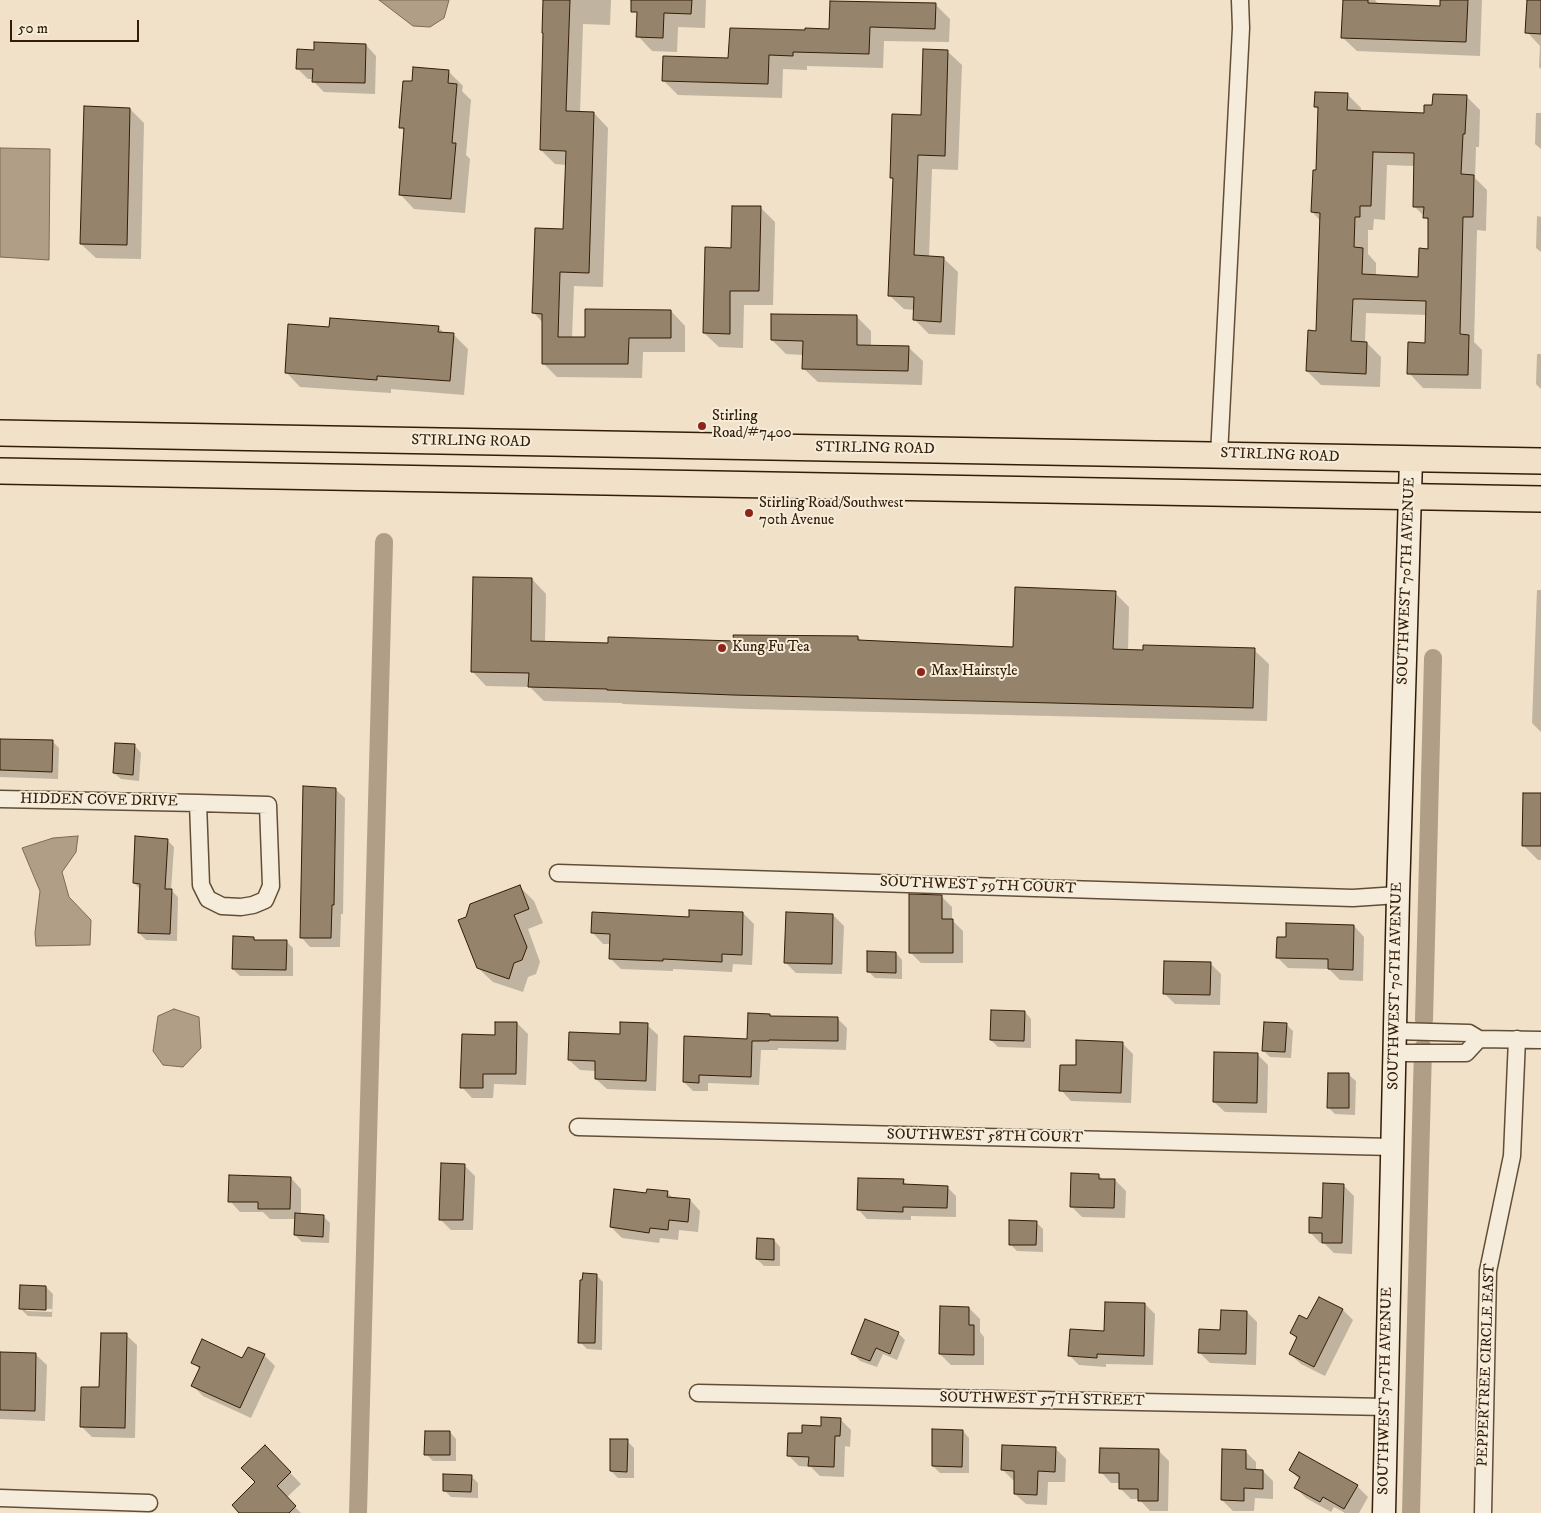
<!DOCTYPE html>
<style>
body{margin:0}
#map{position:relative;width:1541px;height:1513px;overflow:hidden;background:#f0e1c8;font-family:"IM FELL DW Pica",serif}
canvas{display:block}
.scale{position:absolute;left:10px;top:20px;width:129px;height:22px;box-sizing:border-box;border:2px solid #331d06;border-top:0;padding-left:6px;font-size:15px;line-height:18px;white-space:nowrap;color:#331d06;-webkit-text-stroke:4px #f5ecdb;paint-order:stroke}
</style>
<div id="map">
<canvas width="1541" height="1513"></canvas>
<div class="scale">50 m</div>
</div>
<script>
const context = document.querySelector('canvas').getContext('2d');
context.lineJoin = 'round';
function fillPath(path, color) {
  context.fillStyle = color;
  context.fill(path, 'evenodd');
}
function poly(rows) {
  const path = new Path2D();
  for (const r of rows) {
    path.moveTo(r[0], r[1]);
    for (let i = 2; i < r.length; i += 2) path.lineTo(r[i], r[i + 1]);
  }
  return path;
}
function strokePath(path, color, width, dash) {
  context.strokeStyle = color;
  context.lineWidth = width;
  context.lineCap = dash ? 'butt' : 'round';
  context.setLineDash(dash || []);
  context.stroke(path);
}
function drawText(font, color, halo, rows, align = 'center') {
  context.font = font + ' "IM FELL DW Pica",serif';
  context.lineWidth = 4;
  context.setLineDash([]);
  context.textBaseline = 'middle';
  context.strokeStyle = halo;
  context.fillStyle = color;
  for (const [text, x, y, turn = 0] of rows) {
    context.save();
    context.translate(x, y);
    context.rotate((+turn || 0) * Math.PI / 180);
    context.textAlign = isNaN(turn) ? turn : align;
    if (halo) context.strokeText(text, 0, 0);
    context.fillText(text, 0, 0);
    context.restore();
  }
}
const water = poly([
 [379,0,449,0,444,18,430,27,413,26,379,0],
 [0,148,50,149,49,260,0,257,0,148],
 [78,836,76,852,62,872,69,897,91,920,90,945,36,946,35,933,40,891,22,848,53,838,78,836],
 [174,1009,199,1017,201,1048,183,1067,163,1065,153,1051,158,1016,174,1009]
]);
fillPath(water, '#b09e86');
strokePath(water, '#7e6a53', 1);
fillPath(poly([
 [544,0,611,0,610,25,583,24,580,113,594,113,608,128,603,287,574,286,572,338,586,338,671,311,685,326,685,352,643,352,642,378,557,377,543,363,543,323,534,313,564,230,567,165,555,164,541,150,545,35,543,33],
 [639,0,706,0,705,28,678,27,677,52,652,51,638,36],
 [1344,0,1375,0,1379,5,1441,7,1442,0,1482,0,1480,56,1357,51,1342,37],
 [1528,0,1541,0,1541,69,1539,67,1540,46,1527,32],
 [935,4,950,19,949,42,884,41,883,68,807,66,807,70,783,69,782,98,678,95,663,80,730,59,806,32,830,30],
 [366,45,376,56,375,94,324,92,313,81,314,79,308,79,297,68,315,51],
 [947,51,962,65,958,170,932,169,929,257,943,258,958,272,955,335,929,334,915,320,915,310,904,309,889,295,894,180,891,178,922,116],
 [448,71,463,86,462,91,471,100,466,155,470,159,465,213,414,209,400,194,405,132,401,127,413,83],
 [1347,94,1361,108,1361,112,1425,114,1433,106,1466,96,1480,110,1479,147,1476,147,1475,178,1487,190,1486,231,1477,230,1474,342,1482,350,1481,389,1423,388,1409,373,1426,344,1427,315,1366,313,1365,343,1367,343,1381,357,1380,387,1321,385,1307,371,1317,332,1321,221,1312,212,1317,172,1319,110,1315,107],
 [1387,165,1415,166,1414,206,1430,222,1429,250,1419,278,1376,276,1376,263,1368,254,1368,230,1373,230,1374,219,1385,220],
 [130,109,144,123,141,259,96,258,81,244],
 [1536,113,1541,113,1541,149,1535,144],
 [760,207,775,222,773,305,744,305,743,348,719,347,704,333,733,249],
 [1537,216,1541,217,1541,252,1536,248],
 [857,317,871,331,871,346,908,347,923,361,922,385,818,382,803,368,803,355,786,354,772,340],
 [438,327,445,334,453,334,468,349,464,395,391,389,391,393,300,387,286,372,330,329],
 [1537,354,1541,354,1541,389,1536,384],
 [532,579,546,594,545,643,610,644,735,642,858,637,862,641,1014,649,1115,593,1129,607,1128,651,1254,650,1269,664,1267,721,748,709,623,704,621,703,544,701,530,687,486,686,472,671],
 [1537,590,1541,590,1541,732,1532,723],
 [0,740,52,741,59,748,58,779,0,777],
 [135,746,141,753,139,781,121,779,114,773],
 [335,789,345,798,343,914,341,914,340,947,310,947,301,937],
 [1541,794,1541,860,1538,860,1523,845],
 [167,840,174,847,171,890,178,897,177,941,146,940,139,933,141,890,134,883],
 [520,887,534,901,543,923,528,929,540,962,536,974,528,977,523,992,493,982,478,968],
 [941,896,952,907,952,920,963,931,963,963,921,963,910,952],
 [743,913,754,924,752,965,733,964,732,972,673,969,673,971,621,969,610,958,611,944,603,944,593,933,690,918],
 [833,915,844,926,842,974,796,973,785,962],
 [1354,926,1364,937,1363,981,1340,980,1329,969,1288,968,1277,957],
 [253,938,256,941,286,941,293,948,293,976,240,976,233,969],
 [896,953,902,960,902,979,875,978,868,971],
 [1210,963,1221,974,1220,1005,1175,1004,1164,993],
 [1025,1012,1031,1019,1031,1048,998,1047,991,1040],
 [769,1015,771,1017,838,1019,847,1028,846,1050,778,1048,778,1050,761,1050,759,1085,708,1083,708,1091,693,1091,684,1082,748,1040],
 [517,1023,528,1034,526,1085,494,1084,493,1098,472,1098,462,1087],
 [1286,1024,1293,1031,1291,1058,1270,1057,1263,1050],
 [647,1025,658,1035,656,1091,607,1089,596,1079,596,1071,580,1070,569,1060],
 [1122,1043,1133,1054,1131,1103,1071,1101,1061,1090,1077,1067],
 [1257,1054,1268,1065,1267,1113,1225,1112,1214,1102],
 [1349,1075,1356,1081,1355,1115,1335,1114,1328,1107],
 [464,1165,475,1176,473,1230,451,1230,440,1219],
 [1098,1175,1104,1180,1115,1180,1126,1191,1125,1218,1082,1217,1071,1206],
 [291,1178,301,1189,301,1215,323,1216,330,1223,329,1243,302,1242,295,1235,296,1219,270,1219,263,1212,240,1212,230,1201],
 [903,1180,908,1186,947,1187,956,1196,956,1217,911,1216,911,1220,867,1219,858,1209],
 [1343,1185,1354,1196,1352,1254,1334,1253,1324,1243,1320,1243,1310,1232,1323,1219],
 [667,1192,674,1199,690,1200,700,1211,698,1232,679,1230,678,1240,660,1238,659,1243,622,1238,611,1227],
 [1036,1222,1043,1229,1043,1252,1017,1251,1010,1244],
 [774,1240,780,1247,780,1266,764,1266,757,1259],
 [596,1275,603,1282,602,1350,587,1349,580,1342],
 [46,1287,53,1294,52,1317,28,1316,21,1309],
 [26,1308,52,1309,52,1312,26,1311],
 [1145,1304,1155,1314,1153,1365,1106,1364,1106,1367,1079,1365,1070,1356],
 [969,1308,980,1319,980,1332,984,1337,984,1365,951,1365,940,1354],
 [1343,1310,1353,1320,1325,1376,1301,1364,1290,1354,1297,1339,1291,1333,1308,1321],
 [1247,1312,1257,1322,1256,1365,1210,1363,1199,1352,1221,1332],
 [898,1333,905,1340,897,1360,883,1354,877,1367,860,1361,853,1354],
 [126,1335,137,1345,135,1438,92,1437,81,1426],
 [248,1348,264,1355,275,1366,251,1418,203,1396,192,1385,200,1370,193,1362,243,1359],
 [0,1354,36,1355,47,1365,45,1421,0,1419],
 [840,1419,851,1430,850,1447,845,1446,844,1477,820,1476,811,1467,799,1466,789,1456,822,1427],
 [963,1431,969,1438,969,1473,940,1473,933,1466],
 [450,1432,456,1439,456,1461,433,1461,426,1454],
 [627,1441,634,1448,634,1478,618,1478,611,1471],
 [265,1447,301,1484,286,1498,301,1513,241,1513,257,1482],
 [1055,1448,1066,1459,1065,1482,1048,1482,1047,1505,1026,1504,1015,1494,1015,1480,1013,1480,1003,1470],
 [1158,1450,1169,1461,1168,1511,1150,1511,1139,1499,1131,1499,1120,1488,1120,1483,1111,1483,1101,1472],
 [1245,1451,1256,1462,1256,1471,1263,1471,1273,1481,1273,1499,1255,1498,1254,1511,1233,1511,1222,1500],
 [1300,1453,1357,1486,1368,1497,1359,1513,1345,1513,1334,1507,1331,1512,1306,1498,1296,1488,1300,1480,1290,1470],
 [471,1476,478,1483,478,1498,451,1497,444,1490]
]), '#0003');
strokePath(poly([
 [1424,1020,1433,658],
 [358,1513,384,542],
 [1411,1513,1423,1048]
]), '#b09e86', 18);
const building = poly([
 [543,0,570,0,566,111,594,112,589,273,560,272,558,337,585,337,585,309,671,310,671,338,629,338,628,364,542,364,542,314,532,313,535,228,563,229,566,151,540,150,543,33,542,33,543,0],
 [631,0,692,0,691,14,664,13,663,38,636,37,637,12,631,12,631,0],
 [1343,0,1368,0,1368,3,1440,6,1440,0,1468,0,1466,42,1341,38,1343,0],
 [1527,0,1541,0,1541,34,1525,33,1527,0],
 [830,1,936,3,935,29,870,27,869,54,793,52,793,56,769,55,768,84,662,81,663,56,728,58,730,28,805,30,805,28,829,29,830,1],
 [314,42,366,44,365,83,312,82,313,69,296,69,297,49,314,50,314,42],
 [923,49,948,50,945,156,918,155,914,255,944,257,941,322,913,320,914,297,888,296,893,178,890,178,892,114,921,115,923,49],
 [413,67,449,70,448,83,457,84,452,143,456,143,451,199,399,195,404,128,399,128,403,81,412,81,413,67],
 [1315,92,1348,93,1347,110,1424,113,1424,105,1432,105,1433,94,1467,95,1465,134,1463,134,1461,174,1474,175,1473,217,1463,217,1460,334,1469,335,1468,375,1407,374,1408,342,1425,343,1426,301,1361,299,1353,299,1351,341,1367,342,1366,374,1306,371,1308,330,1316,331,1320,213,1311,212,1313,170,1316,170,1318,107,1314,107,1315,92],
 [1373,152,1414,153,1413,207,1424,207,1423,218,1428,218,1428,249,1419,248,1418,277,1362,274,1363,248,1354,247,1355,217,1360,217,1360,206,1371,206,1373,152],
 [84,106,130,108,127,245,80,244,84,106],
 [732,206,761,206,759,291,730,291,730,334,703,333,705,247,731,248,732,206],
 [771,314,857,315,857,345,909,346,908,371,802,369,803,341,771,340,771,314],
 [330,318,439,326,438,332,454,333,450,381,377,376,377,380,285,373,288,324,329,327,330,318],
 [473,577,532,578,531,641,608,643,608,637,734,641,733,635,858,636,858,640,1013,647,1015,587,1116,591,1113,649,1143,650,1143,645,1255,648,1253,708,733,695,607,690,607,689,528,687,529,673,471,672,473,577],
 [0,739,53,740,52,772,0,770,0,739],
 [115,743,135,744,133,775,113,773,115,743],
 [303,786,336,788,334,905,332,905,331,938,300,938,303,786],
 [1523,793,1541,793,1541,846,1522,846,1523,793],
 [135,836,168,839,165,889,172,889,170,934,138,933,140,884,133,883,135,836],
 [520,885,529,909,514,915,527,947,522,960,514,963,509,979,477,968,458,920,466,917,470,904,520,885],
 [909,894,942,895,942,919,953,919,953,953,909,953,909,894],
 [689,910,743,912,742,955,722,954,722,962,663,959,663,961,609,959,610,934,591,933,592,912,689,917,689,910],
 [786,912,833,914,832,964,784,963,786,912],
 [1286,923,1354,925,1353,970,1328,969,1328,959,1276,958,1277,937,1286,937,1286,923],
 [233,936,254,937,254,940,287,940,286,970,232,969,233,936],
 [867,951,896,952,896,973,867,972,867,951],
 [1164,961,1211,962,1210,995,1163,994,1164,961],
 [991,1010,1025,1011,1024,1041,990,1040,991,1010],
 [748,1013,770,1014,770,1016,838,1017,838,1041,769,1040,769,1041,752,1041,751,1077,699,1075,699,1083,683,1082,684,1036,747,1039,748,1013],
 [495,1022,517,1022,516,1074,483,1074,483,1088,460,1088,462,1034,495,1035,495,1022],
 [620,1022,648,1023,646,1081,595,1079,595,1061,568,1060,569,1032,620,1034,620,1022],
 [1264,1022,1287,1023,1285,1052,1262,1051,1264,1022],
 [1076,1040,1123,1042,1121,1093,1059,1091,1060,1065,1076,1065,1076,1040],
 [1214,1052,1258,1053,1257,1103,1213,1102,1214,1052],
 [1328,1073,1349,1073,1349,1108,1327,1108,1328,1073],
 [441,1163,465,1164,463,1220,439,1220,441,1163],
 [1071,1173,1099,1174,1099,1179,1115,1179,1114,1208,1070,1207,1071,1173],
 [229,1175,291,1177,290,1209,258,1209,258,1202,228,1202,229,1175],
 [858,1178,904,1179,903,1184,948,1186,947,1208,903,1207,903,1212,857,1210,858,1178],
 [1323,1183,1344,1184,1342,1243,1322,1243,1322,1233,1309,1233,1309,1217,1322,1218,1323,1183],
 [614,1189,646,1193,647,1189,668,1191,667,1197,690,1199,688,1222,669,1220,668,1230,650,1228,649,1233,610,1227,614,1189],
 [295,1213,324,1215,323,1237,294,1235,295,1213],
 [1009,1220,1037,1221,1036,1245,1009,1245,1009,1220],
 [757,1238,774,1239,774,1260,756,1259,757,1238],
 [583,1273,597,1274,595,1343,578,1343,580,1280,582,1280,583,1273],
 [20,1285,46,1286,46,1310,19,1309,20,1285],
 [1319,1297,1343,1309,1314,1367,1289,1354,1297,1337,1290,1333,1299,1315,1307,1319,1319,1297],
 [1105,1302,1145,1303,1144,1356,1097,1354,1097,1358,1068,1356,1070,1329,1104,1331,1105,1302],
 [940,1306,969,1307,969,1325,974,1325,974,1355,939,1354,940,1306],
 [1221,1310,1247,1311,1246,1354,1198,1353,1199,1329,1220,1330,1221,1310],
 [865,1319,899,1332,890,1354,876,1348,870,1361,851,1354,865,1319],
 [101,1333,127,1333,125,1428,80,1427,81,1387,99,1387,101,1333],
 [202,1339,242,1358,248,1347,265,1354,240,1408,191,1386,200,1367,191,1363,202,1339],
 [0,1352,36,1353,35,1411,0,1410,0,1352],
 [821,1417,841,1418,840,1436,835,1436,834,1467,808,1466,809,1457,787,1456,788,1433,802,1433,802,1425,821,1426,821,1417],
 [932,1429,963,1430,962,1467,932,1466,932,1429],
 [425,1431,450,1431,450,1455,424,1455,425,1431],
 [610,1439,628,1439,627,1472,610,1471,610,1439],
 [265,1445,291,1472,277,1486,296,1506,289,1513,239,1513,232,1505,255,1482,241,1468,265,1445],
 [1002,1445,1056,1447,1055,1472,1038,1471,1037,1495,1014,1494,1014,1471,1001,1470,1002,1445],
 [1100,1448,1159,1449,1158,1501,1138,1501,1138,1489,1119,1489,1119,1473,1099,1473,1100,1448],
 [1222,1449,1246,1450,1246,1469,1263,1470,1263,1489,1244,1488,1244,1501,1221,1500,1222,1449],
 [1299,1452,1358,1485,1344,1509,1323,1497,1320,1502,1294,1488,1300,1477,1289,1470,1299,1452],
 [443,1474,472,1475,471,1492,443,1491,443,1474]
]);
fillPath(building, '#95836b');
strokePath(building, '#331d06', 1);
const street = poly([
 [1219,455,1241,28,1240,0],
 [0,799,198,803,268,805,271,886,265,900,253,905,241,907,222,906,208,899,201,885,198,803],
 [558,873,1353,898,1398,895],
 [1395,1031,1469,1033,1479,1039,1541,1040],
 [1394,1053,1466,1053,1479,1039],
 [578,1127,1392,1147],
 [698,1393,1386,1407],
 [0,1498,149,1503],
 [1483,1513,1488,1271,1512,1156,1517,1039]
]);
const secondary = poly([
 [1384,1513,1398,895,1411,459]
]);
const primary = poly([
 [0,433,1541,461],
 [0,471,1541,499]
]);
strokePath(street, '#624e36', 19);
strokePath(secondary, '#331d06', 25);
strokePath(primary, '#331d06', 28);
strokePath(street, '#f5ecdb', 16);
strokePath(secondary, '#f5ecdb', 22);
strokePath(primary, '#f0e1c8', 25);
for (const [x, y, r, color] of [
 [702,426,5,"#8f2418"],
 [749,513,5,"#8f2418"],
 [722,648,5,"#8f2418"],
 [921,672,5,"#8f2418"]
]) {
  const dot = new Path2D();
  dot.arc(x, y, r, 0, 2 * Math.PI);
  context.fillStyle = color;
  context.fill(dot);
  strokePath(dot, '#f5ecdb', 2);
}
drawText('15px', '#331d06', '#f5ecdb', [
 ["Stirling",712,417],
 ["Road/#7400",712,434],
 ["Stirling Road/Southwest",759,504],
 ["70th Avenue",759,521],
 ["Kung Fu Tea",732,648],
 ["Max Hairstyle",931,672]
], 'left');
drawText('15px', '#331d06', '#f5ecdb', [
 ["STIRLING ROAD",471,442,1],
 ["STIRLING ROAD",875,449,1],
 ["STIRLING ROAD",1280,456,2],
 ["SOUTHWEST 70TH AVENUE",1407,581,-88],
 ["HIDDEN COVE DRIVE",99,801,1],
 ["SOUTHWEST 59TH COURT",978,886,2],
 ["SOUTHWEST 70TH AVENUE",1396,986,-89],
 ["SOUTHWEST 58TH COURT",985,1137,1],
 ["PEPPERTREE CIRCLE EAST",1487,1365,-88],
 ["SOUTHWEST 70TH AVENUE",1386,1391,-89],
 ["SOUTHWEST 57TH STREET",1042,1400,1]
]);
</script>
